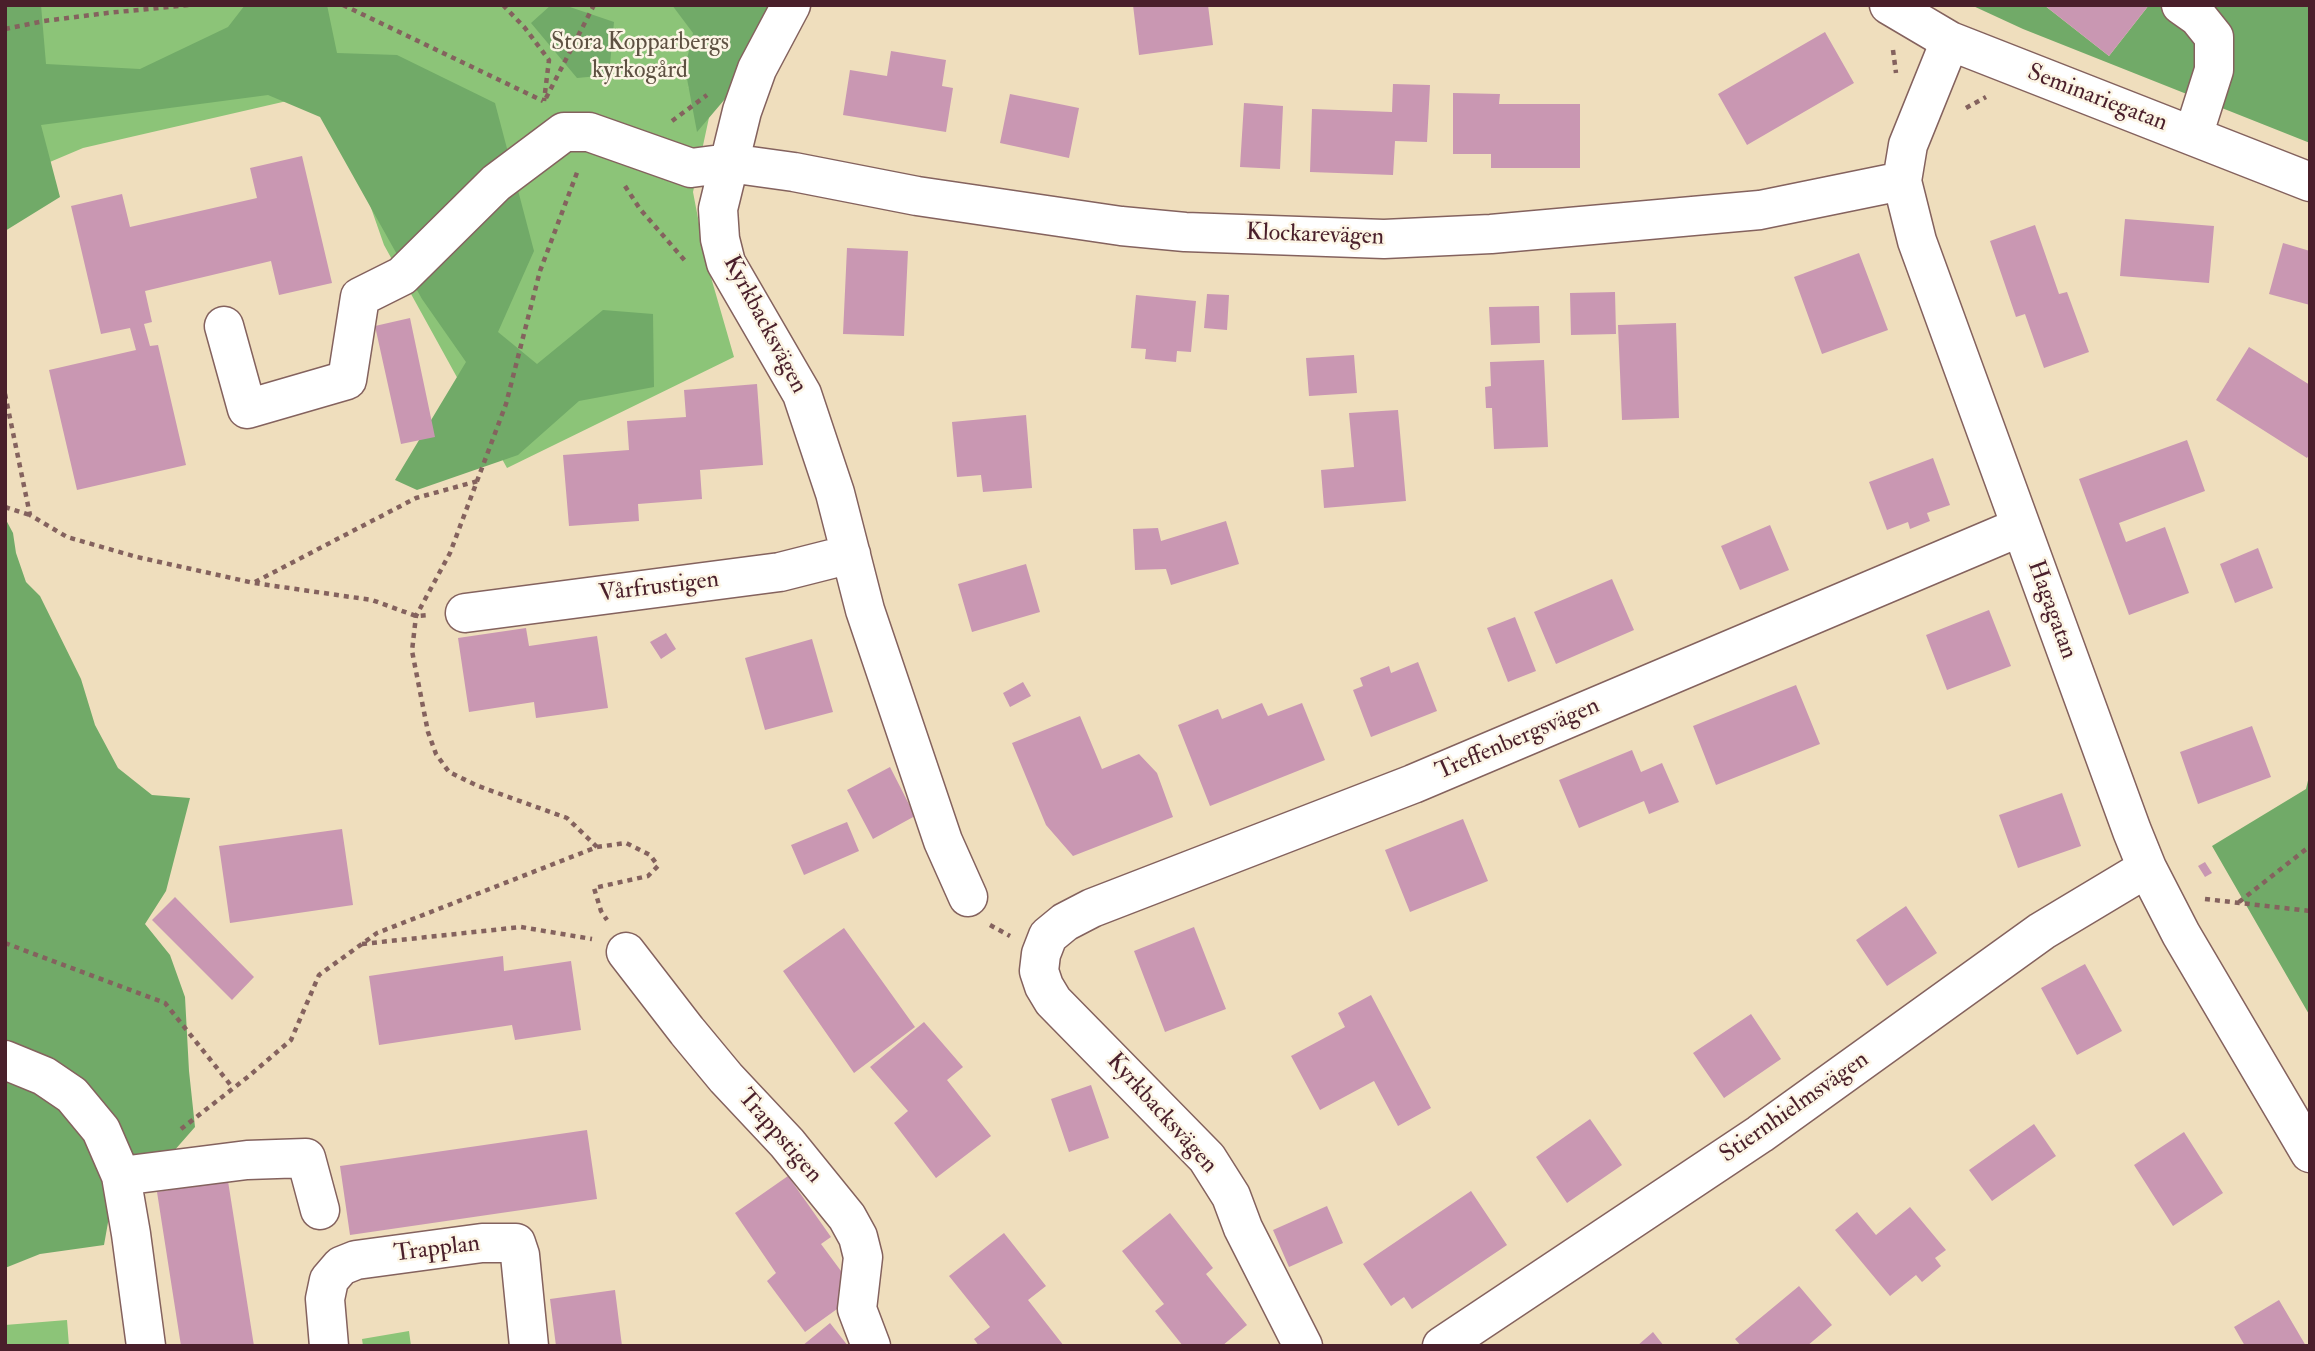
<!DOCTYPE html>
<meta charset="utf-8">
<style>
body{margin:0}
#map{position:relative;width:2315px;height:1351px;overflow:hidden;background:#efdebd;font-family:"IM FELL Double Pica",serif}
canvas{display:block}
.frame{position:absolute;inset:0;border:7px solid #4a1f2b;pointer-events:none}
</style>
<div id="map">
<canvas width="2315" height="1351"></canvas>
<div class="frame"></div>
</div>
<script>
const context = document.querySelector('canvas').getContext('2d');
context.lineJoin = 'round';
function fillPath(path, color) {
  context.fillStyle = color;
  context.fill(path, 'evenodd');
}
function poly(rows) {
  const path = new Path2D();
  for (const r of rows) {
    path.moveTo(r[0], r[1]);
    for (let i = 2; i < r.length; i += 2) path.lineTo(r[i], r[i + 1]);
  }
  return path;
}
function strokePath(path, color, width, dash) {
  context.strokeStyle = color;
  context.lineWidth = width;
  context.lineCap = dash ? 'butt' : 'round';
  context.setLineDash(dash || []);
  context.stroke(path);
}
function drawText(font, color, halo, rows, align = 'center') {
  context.font = font + ' "IM FELL Double Pica",serif';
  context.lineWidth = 5;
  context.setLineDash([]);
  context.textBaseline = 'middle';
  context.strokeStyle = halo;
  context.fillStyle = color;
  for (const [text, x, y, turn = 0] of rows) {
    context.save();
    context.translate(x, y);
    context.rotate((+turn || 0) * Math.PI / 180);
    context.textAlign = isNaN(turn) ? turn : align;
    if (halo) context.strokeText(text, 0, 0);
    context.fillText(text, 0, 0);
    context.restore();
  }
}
fillPath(poly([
 [5,5,757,5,727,59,687,88,692,85,713,99,693,192,706,260,734,357,507,468,384,245,348,142,326,92,83,148,5,181],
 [67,1320,69,1346,5,1346,5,1325],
 [409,1331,411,1346,363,1346,362,1339]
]), '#8cc478');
fillPath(poly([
 [5,5,41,5,46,64,140,69,228,27,245,5,327,5,337,53,397,55,495,103,534,251,498,332,537,364,603,310,653,314,654,387,579,401,518,455,417,490,395,480,466,362,422,299,320,117,268,95,41,125,60,197,5,231],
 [551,5,564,5,614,22,609,75,577,78,531,23],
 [672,5,774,5,725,99,697,132,685,68,693,33],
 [1971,5,2044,5,2109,56,2149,5,2310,5,2310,143,2023,29],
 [5,518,13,533,16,553,26,582,40,596,81,679,95,725,118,768,152,795,190,798,166,891,145,924,170,955,185,997,189,1071,195,1127,166,1160,112,1200,104,1245,40,1254,5,1268],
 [2310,772,2310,1016,2212,846,2306,789]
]), '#71aa68');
fillPath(poly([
 [1133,5,1208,5,1213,45,1139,55],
 [2044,5,2149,5,2109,56],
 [1825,32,1854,83,1747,145,1718,94],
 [891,51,946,60,942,86,953,88,946,132,843,115,850,70,887,76],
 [1393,84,1430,85,1427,142,1395,141,1393,175,1310,172,1312,109,1392,112],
 [1453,93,1500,94,1499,104,1580,104,1580,168,1491,168,1491,154,1453,154],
 [1010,94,1079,108,1069,158,1000,143],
 [1244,103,1283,106,1280,169,1240,167],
 [302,156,332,283,279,295,271,261,145,291,152,322,144,324,150,346,158,345,186,465,77,490,49,370,136,350,130,328,101,334,71,206,122,194,130,227,257,198,250,168],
 [2125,219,2214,226,2209,283,2120,276],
 [2035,225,2059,294,2067,292,2089,352,2044,368,2025,314,2016,317,1990,241],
 [2283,243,2310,251,2310,305,2269,294],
 [847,248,908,251,904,336,843,334],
 [1859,253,1888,330,1822,354,1794,277],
 [1615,292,1616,334,1571,335,1570,293],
 [1207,294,1229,295,1227,330,1204,328],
 [1136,295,1196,301,1191,352,1177,351,1176,362,1145,359,1146,349,1131,348],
 [1539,306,1540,343,1491,345,1489,307],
 [410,318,435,437,401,444,375,326],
 [1676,323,1679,418,1622,420,1618,325],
 [2249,347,2310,385,2310,453,2307,458,2216,400],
 [1354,355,1357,393,1309,396,1306,358],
 [1544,360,1548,447,1494,449,1492,408,1486,408,1485,387,1491,386,1490,362],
 [757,384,763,465,700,470,702,499,638,504,639,521,569,526,563,455,629,450,627,421,686,417,684,390],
 [1398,410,1406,501,1324,508,1321,470,1354,467,1349,413],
 [1026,415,1032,488,983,492,981,475,957,477,952,422],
 [2187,440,2205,491,2119,523,2126,542,2165,527,2189,593,2129,615,2079,479],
 [1933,458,1950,505,1927,513,1930,521,1910,529,1908,522,1887,530,1869,482],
 [1226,521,1239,564,1171,585,1166,569,1135,570,1133,529,1158,528,1161,541],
 [1770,525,1789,570,1740,590,1721,546],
 [2258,548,2273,588,2235,603,2220,564],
 [1026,564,1040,612,972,632,958,584],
 [1612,579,1634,630,1556,664,1534,612],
 [1989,610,2011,666,1947,690,1926,635],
 [1515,617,1536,671,1508,682,1487,628],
 [526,628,529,646,597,636,608,708,536,718,534,702,469,712,458,638],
 [666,633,676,649,661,659,650,642],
 [812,639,833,712,765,730,745,658],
 [1418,662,1437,711,1371,737,1353,690,1363,686,1360,678,1389,666,1391,673],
 [1023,682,1031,696,1010,707,1003,693],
 [1796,685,1820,744,1716,785,1693,726],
 [1262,703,1268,716,1302,703,1325,760,1210,806,1178,725,1218,709,1222,719],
 [1080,716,1102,769,1139,754,1157,773,1173,817,1073,856,1046,825,1012,743],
 [2252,726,2271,777,2198,804,2180,752],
 [1632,750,1641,772,1662,763,1679,802,1649,814,1644,801,1579,828,1559,780],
 [890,767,915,816,873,839,847,790],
 [2062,793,2081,846,2018,868,1999,815],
 [1463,819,1488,881,1410,912,1385,850],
 [847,822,859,851,804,875,791,845],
 [342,829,353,905,230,923,219,846],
 [2205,862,2212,873,2205,877,2198,866],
 [175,897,254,977,232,1000,152,920],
 [1906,906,1937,953,1887,986,1856,940],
 [1194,927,1226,1009,1165,1032,1134,951],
 [844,928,915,1027,854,1073,783,971],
 [503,956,504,971,571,961,581,1030,515,1040,512,1025,379,1045,369,976],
 [2085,964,2122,1031,2077,1055,2041,988],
 [1371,995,1431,1108,1398,1126,1374,1081,1320,1110,1291,1056,1345,1027,1338,1013],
 [1751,1014,1781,1059,1724,1098,1693,1053],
 [924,1022,963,1067,947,1080,991,1136,936,1178,894,1123,908,1111,870,1067],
 [1091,1085,1109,1138,1069,1152,1051,1099],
 [1590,1119,1622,1165,1567,1203,1536,1157],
 [2034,1124,2056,1156,1992,1201,1969,1170],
 [587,1130,597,1199,350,1235,340,1166],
 [2184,1132,2223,1193,2173,1226,2134,1165],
 [788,1176,831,1237,821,1244,858,1294,805,1332,767,1281,776,1273,735,1213],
 [228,1181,254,1346,181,1346,157,1192],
 [1471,1191,1507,1245,1412,1309,1404,1297,1391,1306,1363,1264],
 [1327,1206,1343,1243,1289,1267,1273,1230],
 [1910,1207,1946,1250,1935,1258,1941,1266,1922,1282,1916,1275,1890,1296,1835,1230,1857,1212,1876,1235],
 [1170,1213,1213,1268,1206,1274,1247,1325,1222,1346,1183,1346,1155,1311,1164,1304,1122,1251],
 [1004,1233,1046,1286,1028,1300,1064,1346,979,1346,974,1339,990,1327,949,1276],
 [1799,1286,1832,1325,1807,1346,1741,1346,1735,1339],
 [615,1290,622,1346,556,1346,550,1299],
 [2279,1300,2306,1346,2245,1346,2234,1327],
 [830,1323,848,1346,802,1346],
 [1653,1332,1664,1346,1637,1346]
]), '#c997b2');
const minor = poly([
 [791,5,757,69,742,111,718,209,720,239,726,263,802,394,835,493,865,610,943,841,968,897],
 [1889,5,1950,41,2310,182],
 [2181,5,2198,17,2214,37,2214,70,2193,136],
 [1950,41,1908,145,1902,181,1917,241,2132,831,2147,868,2181,934,2310,1153],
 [224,326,247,409,347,380,360,297,402,276,496,183,564,132,589,132,691,168,729,163,794,172,917,196,1121,226,1185,232,1384,239,1491,234,1760,210,1902,181],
 [465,613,780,572,851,554],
 [626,952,687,1031,726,1078,787,1143,847,1217,858,1237,863,1257,857,1309,871,1346],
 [5,1060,44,1076,72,1095,101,1130,121,1176,131,1234,146,1346],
 [121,1176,247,1160,306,1158,320,1210],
 [329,1346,325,1299,329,1280,341,1266,356,1260,482,1243,516,1243,520,1255,529,1346],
 [1303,1346,1243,1228,1231,1196,1207,1158,1053,1001,1044,986,1039,971,1041,954,1048,936,1065,922,1092,908,1413,784,2020,527],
 [1442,1346,1760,1134,2042,931,2147,868]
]);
strokePath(minor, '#84625e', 41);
strokePath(poly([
 [343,5,543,101],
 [503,5,525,28,549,60,544,101],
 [5,29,44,21,107,13,189,5],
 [1893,50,1896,73],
 [546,98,594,5],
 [1966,108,1986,97],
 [672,121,707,95],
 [625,186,640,209,687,263],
 [5,394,30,515,67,537,137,557,254,583,372,600,416,616,429,615],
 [5,507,30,515],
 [255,582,416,498,478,481],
 [597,847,626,843,650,855,658,866,648,876,594,888,601,911,607,920],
 [2205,899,2310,911],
 [2239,902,2310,846],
 [990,925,1010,936],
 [5,943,165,1003,233,1088],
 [362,944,521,927,592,939],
 [181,1129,249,1076,291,1040,319,975,377,933,597,847,567,818,478,786,449,772,436,754,428,732,412,651,416,616,450,553,506,404,540,271,578,170]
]), '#84625e', 4.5, [5, 5]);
strokePath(minor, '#fff', 38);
drawText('24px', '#5e5142', '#fcf5e5', [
 ["Stora Kopparbergs",640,44],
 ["kyrkogård",640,72]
]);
drawText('24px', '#4a1f2b', '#fcf5e5', [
 ["Seminariegatan",2097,99,21],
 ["Klockarevägen",1315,236,2],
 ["Kyrkbacksvägen",764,325,62],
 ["Vårfrustigen",659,588,-7],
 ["Hagagatan",2051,610,70],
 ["Treffenbergsvägen",1518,740,-23],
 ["Stiernhielmsvägen",1795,1108,-35],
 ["Kyrkbacksvägen",1161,1114,48],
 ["Trappstigen",779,1137,49],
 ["Trapplan",437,1250,-7]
]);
</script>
